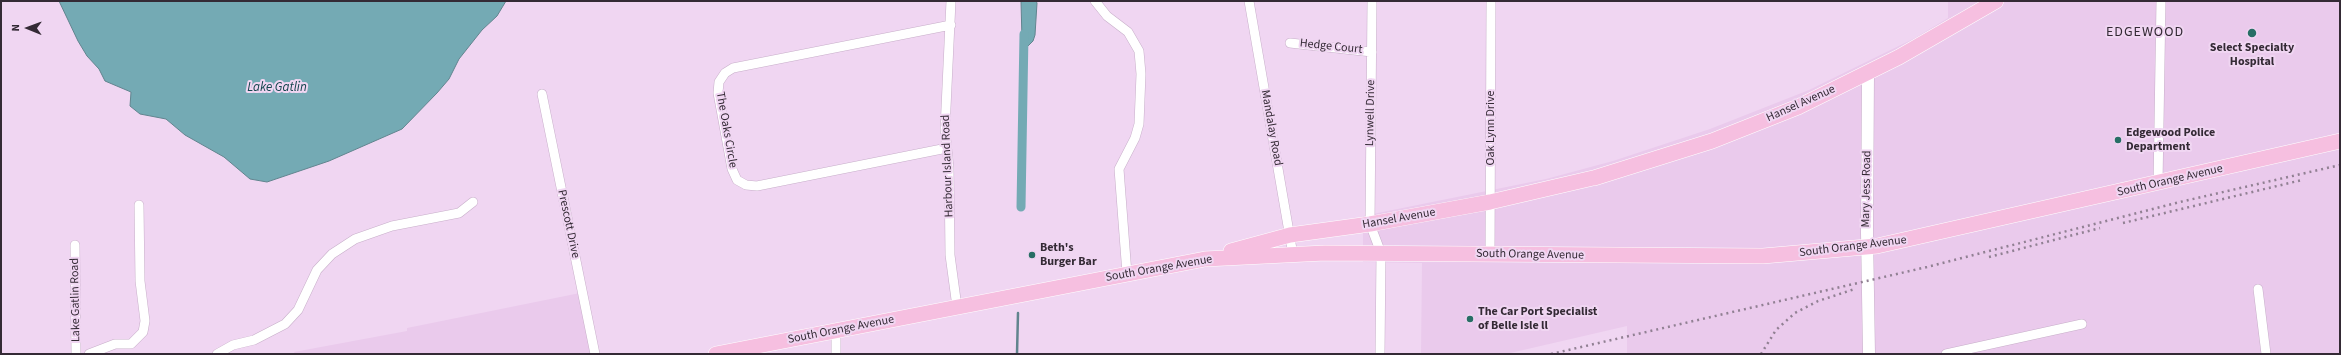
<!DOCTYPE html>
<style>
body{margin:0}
#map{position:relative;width:2341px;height:355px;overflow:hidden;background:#f0d6f2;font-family:"Source Sans 3",sans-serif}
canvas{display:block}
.frame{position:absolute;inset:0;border:2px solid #342a35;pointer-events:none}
.north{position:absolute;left:8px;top:8px;width:40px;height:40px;-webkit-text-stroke:3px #f0d6f2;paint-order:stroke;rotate:271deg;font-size:11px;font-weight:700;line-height:16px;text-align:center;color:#342a35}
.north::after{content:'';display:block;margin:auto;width:14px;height:18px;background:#342a35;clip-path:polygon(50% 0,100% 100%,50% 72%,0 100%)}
</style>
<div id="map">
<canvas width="2341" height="355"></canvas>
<div class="frame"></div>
<div class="north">N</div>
</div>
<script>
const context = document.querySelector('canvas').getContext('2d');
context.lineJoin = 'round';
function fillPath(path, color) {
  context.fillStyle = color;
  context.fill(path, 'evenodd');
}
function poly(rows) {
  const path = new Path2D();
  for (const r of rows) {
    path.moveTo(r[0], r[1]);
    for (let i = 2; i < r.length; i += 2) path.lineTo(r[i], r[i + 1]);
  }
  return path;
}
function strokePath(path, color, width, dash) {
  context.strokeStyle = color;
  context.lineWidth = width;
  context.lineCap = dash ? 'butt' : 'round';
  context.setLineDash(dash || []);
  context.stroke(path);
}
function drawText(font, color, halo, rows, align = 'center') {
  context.font = font + ' "Source Sans 3",sans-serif';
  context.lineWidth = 4;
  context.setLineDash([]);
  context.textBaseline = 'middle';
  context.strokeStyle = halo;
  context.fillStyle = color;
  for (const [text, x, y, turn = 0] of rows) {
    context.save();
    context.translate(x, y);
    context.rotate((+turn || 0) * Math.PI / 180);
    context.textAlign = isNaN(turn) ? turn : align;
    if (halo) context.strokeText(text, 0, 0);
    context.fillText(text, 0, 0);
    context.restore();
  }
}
fillPath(poly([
 [1948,1,2340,1,2340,354,1627,354,1627,326,1506,354,1421,354,1422,263,1363,262,1363,216,1546,179,1613,161,1710,129,1809,90,1915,38,1948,18],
 [580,293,592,354,295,354,294,352,407,331,407,328]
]), '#eacaec');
const water = poly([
 [59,1,506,1,497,16,482,30,459,59,449,79,437,93,402,129,329,161,267,182,250,179,224,157,185,135,166,119,140,114,130,106,131,92,105,81,99,69,87,56,78,41,59,1],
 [1021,1,1036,1,1037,3,1035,35,1033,41,1028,46,1024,46,1022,40,1021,1]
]);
fillPath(water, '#74aab4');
strokePath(water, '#61848e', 1);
strokePath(poly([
 [1017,354,1018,313]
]), '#61848e', 2.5);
strokePath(poly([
 [1021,207,1024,34]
]), '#74aab4', 9);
const minor = poly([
 [951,1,945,129,949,168,950,255,957,307],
 [1095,1,1107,16,1128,32,1139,51,1141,74,1139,124,1135,138,1119,169,1127,274],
 [1249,1,1293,255],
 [1372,1,1370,224,1381,253,1380,354],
 [1290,43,1372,52],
 [542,94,595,354],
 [947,148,757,186,746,185,737,180,732,169,718,93,719,82,725,73,733,68,951,25],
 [2158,184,2161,1],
 [75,245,76,354],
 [1490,254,1491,1],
 [2258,289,2266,354],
 [89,354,115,344,131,344,143,332,145,321,140,281,139,205],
 [217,354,233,345,254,340,285,324,298,310,317,270,332,254,355,239,392,226,459,213,473,202],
 [836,354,836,331],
 [1946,354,2082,324]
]);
const tertiary = poly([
 [1868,73,1867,233,1869,354]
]);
const primary = poly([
 [1594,178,1712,141,1798,107,1899,57,1996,1],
 [1231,251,1290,235,1370,224,1490,202,1593,178],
 [716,354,1205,259,1325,253,1763,256,1877,246,2340,141]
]);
strokePath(minor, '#c7aec9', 10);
strokePath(tertiary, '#c7aec9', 13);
strokePath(primary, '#fff', 16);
strokePath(minor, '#fff', 9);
strokePath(tertiary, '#fff', 12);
strokePath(primary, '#f6bfe0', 15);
strokePath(poly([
 [2123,223,2302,180],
 [1989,257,2100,228],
 [1551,354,1927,267,2180,202,2340,165],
 [1761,354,1776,330,1795,313,1818,301,1855,289]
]), '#918093', 2.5, [2, 4]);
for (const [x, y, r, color] of [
 [2252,33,5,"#276e65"],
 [2118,140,4,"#276e65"],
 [1032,255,4,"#276e65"],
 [1470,319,4,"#276e65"]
]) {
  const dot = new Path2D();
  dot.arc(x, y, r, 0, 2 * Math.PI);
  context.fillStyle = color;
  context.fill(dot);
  strokePath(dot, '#f0d6f2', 1.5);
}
drawText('12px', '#342a35', '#f0d6f2', [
 ["Hedge Court",1331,47,6],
 ["Hansel Avenue",1801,104,-24],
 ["Lynwell Drive",1371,113,-89],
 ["Mandalay Road",1271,128,80],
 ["Oak Lynn Drive",1491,128,-90],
 ["The Oaks Circle",726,130,80],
 ["Harbour Island Road",948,166,-92],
 ["South Orange Avenue",2170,181,-13],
 ["Mary Jess Road",1867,189,-89],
 ["Hansel Avenue",1399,219,-10],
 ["Prescott Drive",568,224,78],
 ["South Orange Avenue",1853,247,-7],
 ["South Orange Avenue",1530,255,1],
 ["South Orange Avenue",1159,269,-10],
 ["Lake Gatlin Road",76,300,-91],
 ["South Orange Avenue",841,330,-11]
]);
drawText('bold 12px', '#342a35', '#f0d6f2', [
 ["Select Specialty",2252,48,"center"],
 ["Hospital",2252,62,"center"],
 ["Edgewood Police",2126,133],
 ["Department",2126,147],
 ["Beth's",1040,248],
 ["Burger Bar",1040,262],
 ["The Car Port Specialist",1478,312],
 ["of Belle Isle ll",1478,326]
], 'left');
drawText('italic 13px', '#14454d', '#f0d6f2', [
 ["Lake Gatlin",277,88]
]);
context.letterSpacing = '1px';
drawText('14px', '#342a35', '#f0d6f2', [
 ["EDGEWOOD",2145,33]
]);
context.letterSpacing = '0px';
</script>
